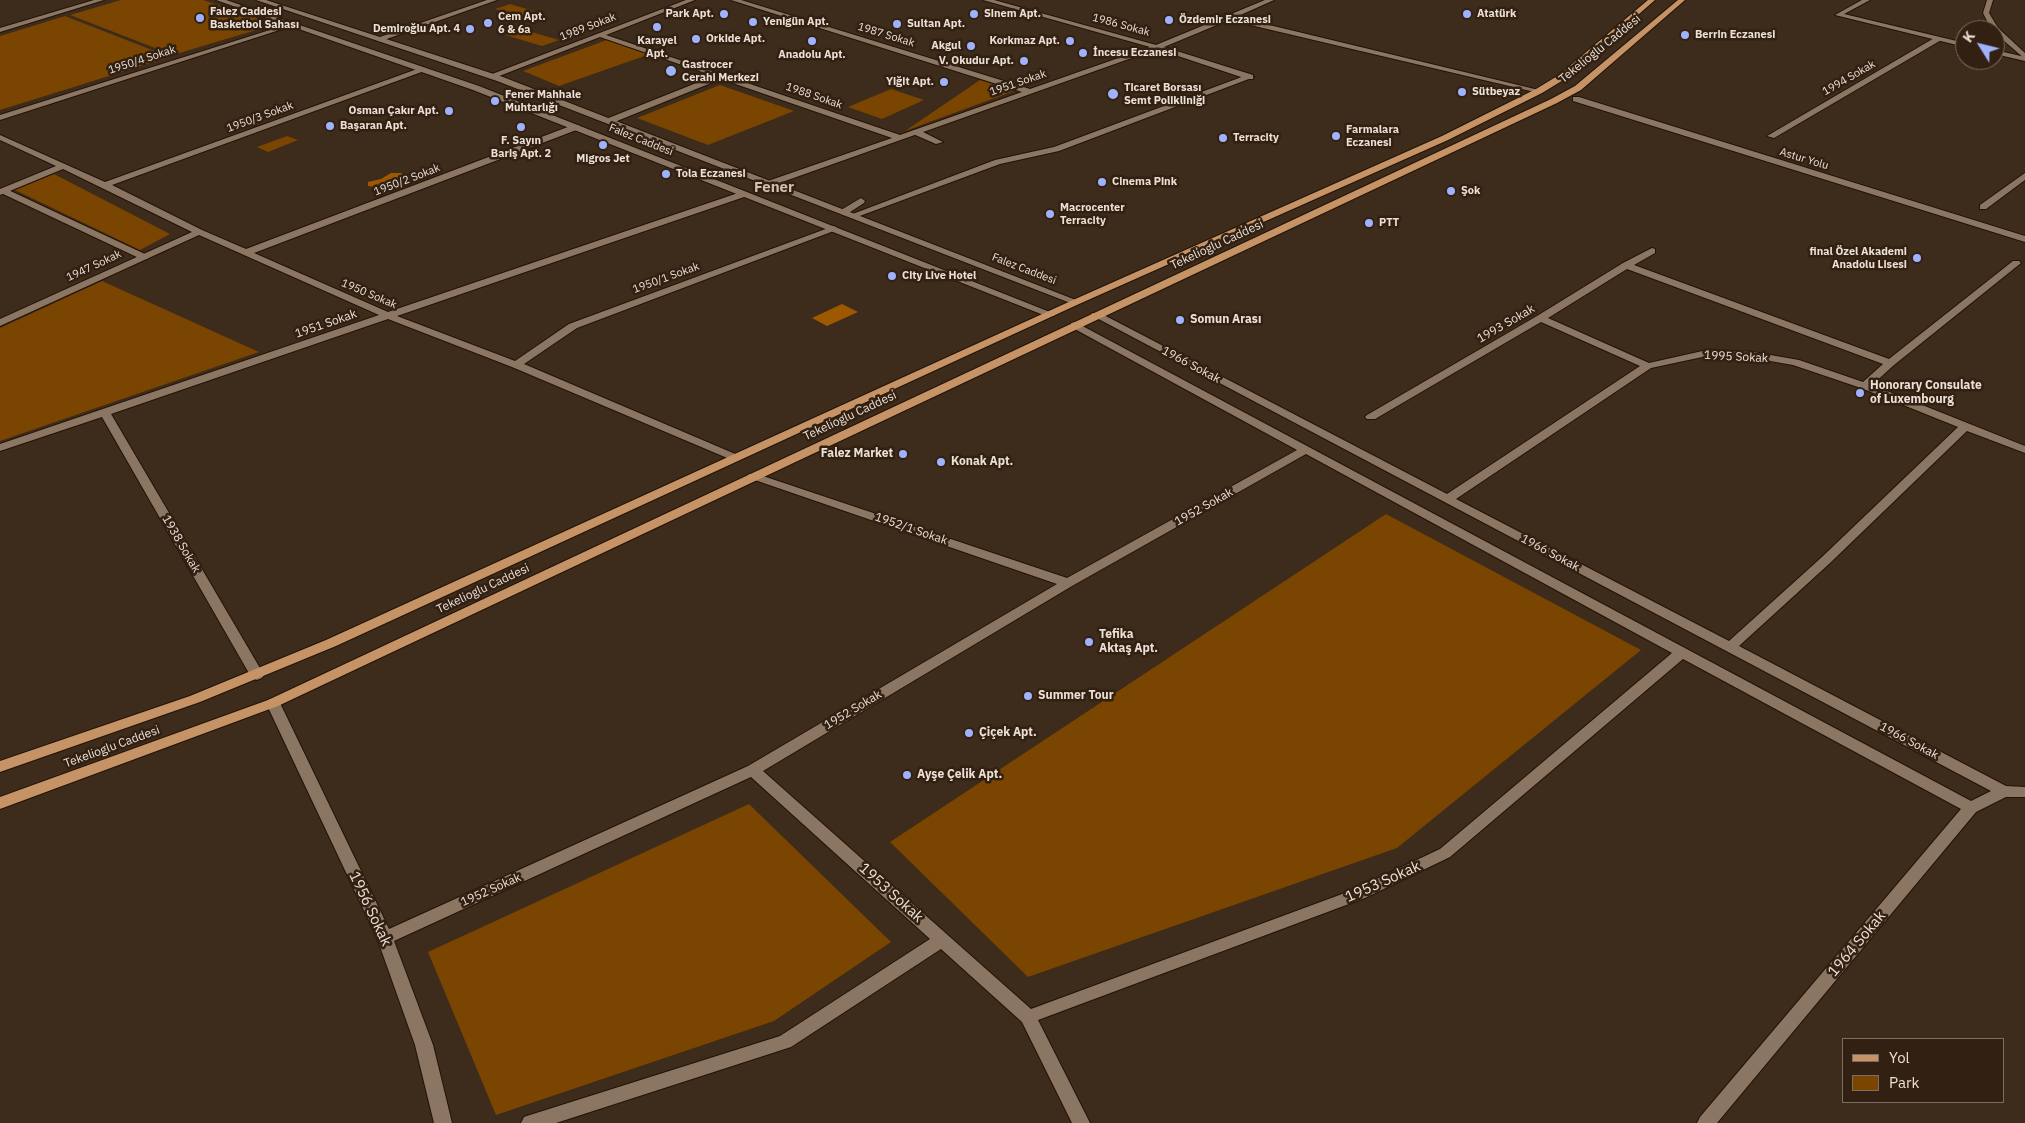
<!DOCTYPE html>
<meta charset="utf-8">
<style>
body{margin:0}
#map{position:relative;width:2025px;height:1123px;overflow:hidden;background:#3d2b1b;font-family:"IBM Plex Sans",sans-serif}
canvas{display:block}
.legend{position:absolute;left:1842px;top:1038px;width:162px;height:65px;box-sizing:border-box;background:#322112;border:1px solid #7c6d60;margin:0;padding:6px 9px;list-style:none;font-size:15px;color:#ebdfd6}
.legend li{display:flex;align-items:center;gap:10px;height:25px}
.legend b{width:25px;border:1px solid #7c6d60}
.north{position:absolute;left:1955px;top:20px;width:50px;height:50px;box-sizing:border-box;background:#322112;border:1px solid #7c6d60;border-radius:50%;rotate:306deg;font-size:14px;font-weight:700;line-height:20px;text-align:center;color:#ebdfd6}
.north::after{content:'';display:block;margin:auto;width:18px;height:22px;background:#9fb3fd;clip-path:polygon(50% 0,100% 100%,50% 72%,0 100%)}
</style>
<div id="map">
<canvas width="2025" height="1123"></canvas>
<ul class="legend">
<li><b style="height:6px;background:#c59366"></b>Yol</li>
<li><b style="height:14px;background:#7a4401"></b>Park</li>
</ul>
<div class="north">K</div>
</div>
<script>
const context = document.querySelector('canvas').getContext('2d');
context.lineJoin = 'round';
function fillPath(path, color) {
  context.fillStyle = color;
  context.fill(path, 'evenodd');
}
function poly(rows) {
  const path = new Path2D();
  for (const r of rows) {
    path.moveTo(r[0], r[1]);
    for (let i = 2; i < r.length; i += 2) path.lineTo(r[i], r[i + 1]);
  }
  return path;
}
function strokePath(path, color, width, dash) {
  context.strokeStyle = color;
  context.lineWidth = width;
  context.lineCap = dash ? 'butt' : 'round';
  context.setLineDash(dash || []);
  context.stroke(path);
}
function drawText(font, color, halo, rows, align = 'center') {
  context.font = font + ' "IBM Plex Sans",sans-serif';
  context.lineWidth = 5;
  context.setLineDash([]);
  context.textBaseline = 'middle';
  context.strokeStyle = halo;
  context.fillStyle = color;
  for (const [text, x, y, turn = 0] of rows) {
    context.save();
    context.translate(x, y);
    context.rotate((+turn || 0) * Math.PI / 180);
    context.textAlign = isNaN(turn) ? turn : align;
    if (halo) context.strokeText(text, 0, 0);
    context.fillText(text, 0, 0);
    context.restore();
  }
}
fillPath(poly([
 [121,0,203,0,276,24,173,55,70,15],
 [510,4,544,14,529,19,495,9],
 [65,16,170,57,0,110,0,36],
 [521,29,559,40,542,46,505,35],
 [612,38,653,53,559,86,523,71],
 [980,80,1014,91,905,131],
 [720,85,794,111,708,145,637,118],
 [891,89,924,100,882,119,848,107],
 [287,136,298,140,268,152,257,147],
 [54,174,170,234,140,250,15,190],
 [102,281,259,352,0,441,0,328],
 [1386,514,1641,650,1397,848,1028,977,890,842],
 [749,804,891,942,774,1021,496,1115,428,952]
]), '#7a4401');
fillPath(poly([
 [391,173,401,173,404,175,402,178,389,181,389,184,383,186,375,187,368,186,368,182,381,179],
 [842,304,858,312,827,326,812,318]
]), '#9e5900');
const lane = poly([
 [1862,0,1870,0,1844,14,1965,43,1965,47,1835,15,1862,0],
 [1995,50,2025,57,2025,61,1995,54,1995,50],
 [1247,75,1254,77,1059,151,1000,164,857,217,851,217,850,215,995,160,1054,147,1247,75],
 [913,130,919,130,943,142,936,144,913,134,913,130],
 [2025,173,2025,180,1986,209,1980,209,1980,205,2025,173],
 [4,188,147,255,149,257,147,259,141,259,1,193,1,189,4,188],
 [861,198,865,201,864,203,847,214,841,214,841,210,861,198]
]);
const street = poly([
 [94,0,104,0,0,32,0,28,94,0],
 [487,0,497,0,381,41,374,39,487,0],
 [686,0,695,0,606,35,900,135,1022,92,731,0,741,0,1030,89,1150,47,983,0,994,0,1156,45,1265,0,1274,0,1236,17,1543,91,1539,93,1229,20,1164,47,1253,75,1253,79,1247,79,1157,49,771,186,767,183,768,181,892,138,721,79,612,123,606,123,606,119,714,76,600,37,494,78,487,76,686,0],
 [1987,0,1993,0,1989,13,1998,28,2025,53,2025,59,1995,33,1995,30,1991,29,1983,13,1987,0],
 [289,24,295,25,0,120,0,115,289,24],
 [1936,37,1943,39,1774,138,1767,136,1936,37],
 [420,68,427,70,112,185,202,230,246,249,573,125,579,125,579,129,254,253,388,312,741,192,747,192,747,196,397,316,515,361,569,324,831,227,834,226,839,229,577,328,524,364,740,456,742,458,740,460,732,460,512,367,388,319,111,414,264,675,262,678,257,680,252,678,250,675,102,417,0,451,0,444,379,315,199,235,0,326,0,319,192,232,63,169,0,195,0,189,56,166,0,140,0,135,105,182,420,68],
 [1573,97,1579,97,2025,236,2025,242,1573,101,1573,97],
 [1652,248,1655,249,1655,253,1634,265,1889,359,2013,261,2019,261,2021,263,1894,365,1872,385,2025,446,2025,453,1967,431,1830,563,1739,646,2006,786,2025,787,2025,797,2006,797,1976,812,1717,1123,1697,1123,1700,1117,1961,809,1683,659,1450,857,1365,898,1038,1020,1090,1123,1072,1123,1022,1022,941,949,791,1047,556,1123,521,1123,524,1117,530,1115,780,1036,930,939,751,777,394,941,433,1045,452,1123,434,1123,415,1045,377,938,266,703,268,700,273,698,278,700,280,703,389,929,748,766,1057,584,749,478,747,476,749,474,757,474,1067,578,1297,450,1071,327,1071,323,1075,322,1971,801,1991,791,1091,315,1092,313,1100,313,1447,494,1640,366,1541,322,1375,419,1367,419,1365,417,1367,415,1537,316,1623,263,1652,248],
 [1627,269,1883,364,1863,382,1799,360,1753,352,1707,350,1649,363,1548,318,1627,269],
 [1707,356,1753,358,1793,365,1861,388,1958,427,1822,557,1729,641,1456,499,1651,368,1707,356],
 [1306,454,1672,653,1440,849,1353,890,1031,1009,763,771,1072,586,1306,454]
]);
const secondary = poly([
 [216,0,226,0,479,86,1055,314,1054,316,1046,316,473,90,216,0],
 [256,0,266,0,503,77,1081,302,1076,305,1073,304,497,81,256,0]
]);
const primary = poly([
 [1648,0,1655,0,1565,79,1542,93,1448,140,1079,304,336,646,200,702,0,772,0,761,190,696,326,640,1073,300,1442,136,1536,89,1559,75,1648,0],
 [1678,0,1685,0,1581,90,1557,103,278,706,0,809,0,797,268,700,1551,99,1575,86,1678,0]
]);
strokePath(lane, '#231305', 2);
strokePath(street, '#231305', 2);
strokePath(secondary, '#231305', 2);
strokePath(primary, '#231305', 2);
fillPath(lane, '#8b7664');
fillPath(street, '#8b7664');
fillPath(secondary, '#8b7664');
fillPath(primary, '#c59366');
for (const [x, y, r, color] of [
 [724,14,5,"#9fb3fd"],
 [974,14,5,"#9fb3fd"],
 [1467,14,5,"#9fb3fd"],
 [200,18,5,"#9fb3fd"],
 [1169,20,5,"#9fb3fd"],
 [753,22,5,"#9fb3fd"],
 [488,23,5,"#9fb3fd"],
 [897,24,5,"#9fb3fd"],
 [657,27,5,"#9fb3fd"],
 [470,29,5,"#9fb3fd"],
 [1685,35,5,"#9fb3fd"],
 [696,39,5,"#9fb3fd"],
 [812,41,5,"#9fb3fd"],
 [1070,41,5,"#9fb3fd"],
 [971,46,5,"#9fb3fd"],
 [1083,53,5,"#9fb3fd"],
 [1024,61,5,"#9fb3fd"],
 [671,71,6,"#9fb3fd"],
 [944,82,5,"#9fb3fd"],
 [1462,92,5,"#9fb3fd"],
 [1113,94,6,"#9fb3fd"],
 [495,101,5,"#9fb3fd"],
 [449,111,5,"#9fb3fd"],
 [330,126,5,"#9fb3fd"],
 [521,127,5,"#9fb3fd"],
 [1336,136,5,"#9fb3fd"],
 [1223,138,5,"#9fb3fd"],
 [603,145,5,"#9fb3fd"],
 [666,174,5,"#9fb3fd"],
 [1102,182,5,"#9fb3fd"],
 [1451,191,5,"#9fb3fd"],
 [1050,214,5,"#9fb3fd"],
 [1369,223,5,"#9fb3fd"],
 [1917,258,5,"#9fb3fd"],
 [892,276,5,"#9fb3fd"],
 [1180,320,5,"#9fb3fd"],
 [1860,393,5,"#9fb3fd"],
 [903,454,5,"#9fb3fd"],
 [941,462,5,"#9fb3fd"],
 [1089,642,5,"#9fb3fd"],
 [1028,696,5,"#9fb3fd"],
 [969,733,5,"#9fb3fd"],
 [907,775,5,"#9fb3fd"]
]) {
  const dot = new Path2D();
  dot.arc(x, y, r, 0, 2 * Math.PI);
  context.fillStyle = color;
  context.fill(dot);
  strokePath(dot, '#322112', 2);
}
drawText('bold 11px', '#ebdfd6', '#322112', [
 ["Falez Caddesi",210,12],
 ["Basketbol Sahası",210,25],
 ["Park Apt.",714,14,"right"],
 ["Sinem Apt.",984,14],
 ["Atatürk",1477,14],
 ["Cem Apt.",498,17],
 ["6 & 6a",498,30],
 ["Özdemir Eczanesi",1179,20],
 ["Yenigün Apt.",763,22],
 ["Sultan Apt.",907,24],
 ["Demiroğlu Apt. 4",460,29,"right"],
 ["Berrin Eczanesi",1695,35],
 ["Orkide Apt.",706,39],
 ["Karayel",657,41,"center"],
 ["Apt.",657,54,"center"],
 ["Korkmaz Apt.",1060,41,"right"],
 ["Akgul",961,46,"right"],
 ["İncesu Eczanesi",1093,53],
 ["Anadolu Apt.",812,55,"center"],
 ["V. Okudur Apt.",1014,61,"right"],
 ["Gastrocer",682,65],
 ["Cerahi Merkezi",682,78],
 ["Yiğit Apt.",934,82,"right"],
 ["Ticaret Borsası",1124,88],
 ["Semt Polikliniği",1124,101],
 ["Sütbeyaz",1472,92],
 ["Fener Mahhale",505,95],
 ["Muhtarlığı",505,108],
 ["Osman Çakır Apt.",439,111,"right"],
 ["Başaran Apt.",340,126],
 ["Farmalara",1346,130],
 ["Eczanesi",1346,143],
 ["Terracity",1233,138],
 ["F. Sayın",521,141,"center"],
 ["Bariş Apt. 2",521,154,"center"],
 ["Migros Jet",603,159,"center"],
 ["Tola Eczanesi",676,174],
 ["Cinema Pink",1112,182],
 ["Şok",1461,191],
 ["Macrocenter",1060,208],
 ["Terracity",1060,221],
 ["PTT",1379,223],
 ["final Özel Akademi",1907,252,"right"],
 ["Anadolu Lisesi",1907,265,"right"],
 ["City Live Hotel",902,276]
], 'left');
drawText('11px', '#ebdfd6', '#322112', [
 ["1986 Sokak",1121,25,15],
 ["1989 Sokak",588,27,-21],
 ["1987 Sokak",886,35,17],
 ["1950/4 Sokak",142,60,-18],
 ["1994 Sokak",1849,78,-30],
 ["1951 Sokak",1018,83,-19],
 ["1988 Sokak",814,96,19],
 ["1950/3 Sokak",260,117,-20],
 ["Falez Caddesi",641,140,22],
 ["Astur Yolu",1804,159,17],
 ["1950/2 Sokak",407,180,-21],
 ["1947 Sokak",94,266,-25],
 ["Falez Caddesi",1024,269,21],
 ["1950/1 Sokak",666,278,-20],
 ["1950 Sokak",369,294,23]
]);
drawText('12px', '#ebdfd6', '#322112', [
 ["Tekelioglu Caddesi",1600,49,-39],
 ["Tekelioglu Caddesi",1217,245,-25],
 ["1951 Sokak",326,324,-19],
 ["1993 Sokak",1506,324,-30],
 ["1995 Sokak",1736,357,3],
 ["1966 Sokak",1191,365,28],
 ["Tekelioglu Caddesi",850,416,-25],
 ["1952 Sokak",1204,507,-29],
 ["1952/1 Sokak",911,529,19],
 ["1938 Sokak",181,544,60],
 ["1966 Sokak",1550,553,28],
 ["Tekelioglu Caddesi",483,589,-25],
 ["1952 Sokak",853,710,-31],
 ["1966 Sokak",1909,741,28],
 ["Tekelioglu Caddesi",112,747,-20],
 ["1952 Sokak",491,890,-24]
]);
drawText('bold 12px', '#ebdfd6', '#322112', [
 ["Somun Arası",1190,320],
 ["Honorary Consulate",1870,386],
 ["of Luxembourg",1870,400],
 ["Falez Market",893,454,"right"],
 ["Konak Apt.",951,462],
 ["Tefika",1099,635],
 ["Aktaş Apt.",1099,649],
 ["Summer Tour",1038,696],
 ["Çiçek Apt.",979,733],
 ["Ayşe Çelik Apt.",917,775]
], 'left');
drawText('bold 15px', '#d5beab', '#322112', [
 ["Fener",774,188]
]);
drawText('15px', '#ebdfd6', '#322112', [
 ["1953 Sokak",1383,882,-24],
 ["1953 Sokak",891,893,42],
 ["1956 Sokak",370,909,65],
 ["1964 Sokak",1857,944,-50]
]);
</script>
